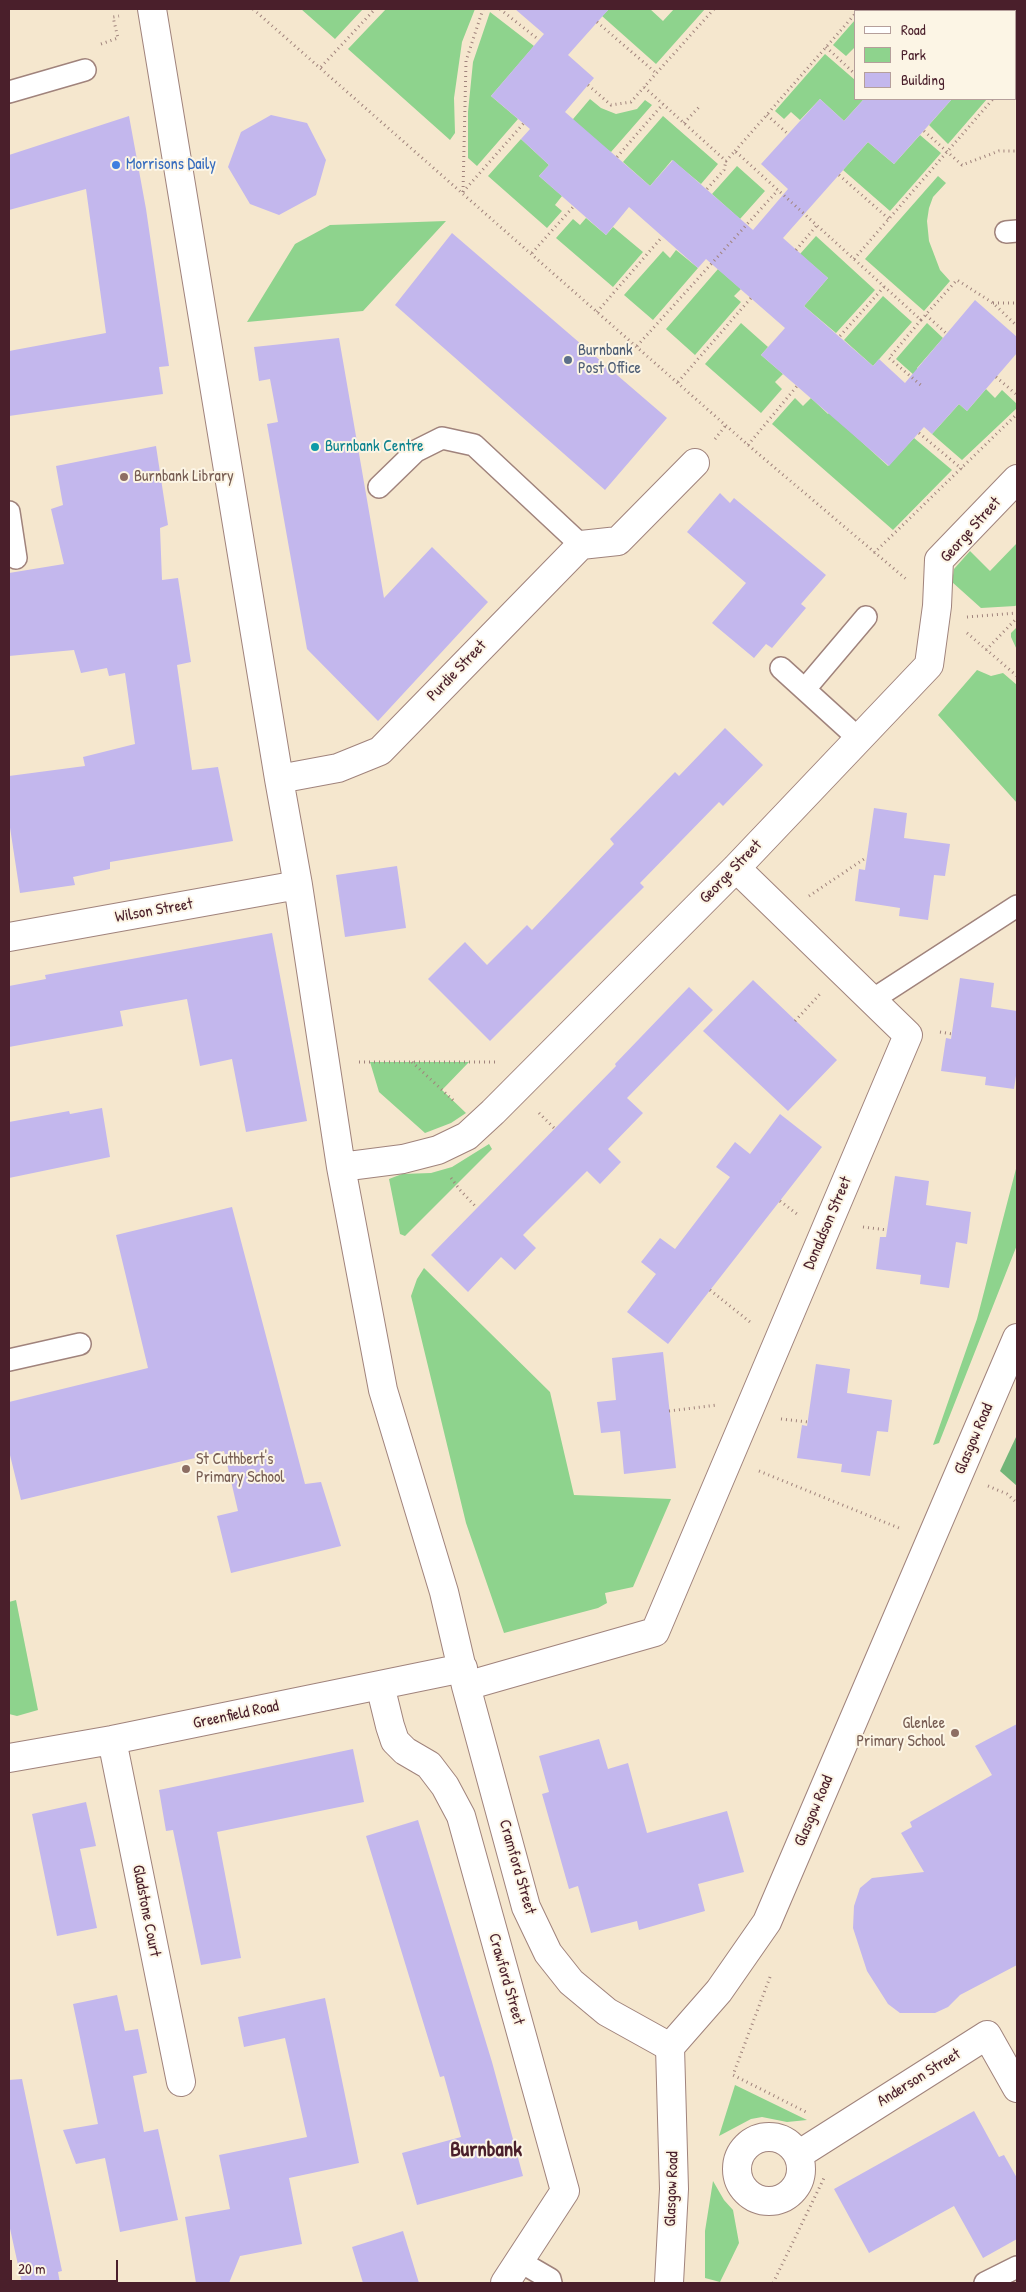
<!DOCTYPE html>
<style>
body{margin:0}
#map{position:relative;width:1026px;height:2292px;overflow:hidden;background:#f5e7ce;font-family:"Patrick Hand",sans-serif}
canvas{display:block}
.frame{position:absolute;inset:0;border:10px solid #4a1f2b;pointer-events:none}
.legend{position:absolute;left:854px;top:10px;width:162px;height:90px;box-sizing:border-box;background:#fcf5e5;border:1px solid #b59f9b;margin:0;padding:6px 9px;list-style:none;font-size:15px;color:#4a1f2b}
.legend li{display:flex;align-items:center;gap:10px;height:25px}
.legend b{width:25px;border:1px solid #b59f9b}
.scale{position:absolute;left:10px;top:2260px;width:108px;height:22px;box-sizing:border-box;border:2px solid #4a1f2b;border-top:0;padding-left:6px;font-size:15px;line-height:18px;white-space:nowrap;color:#4a1f2b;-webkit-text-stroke:4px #fcf5e5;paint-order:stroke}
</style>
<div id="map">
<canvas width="1026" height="2292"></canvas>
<div class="frame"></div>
<ul class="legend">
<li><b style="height:6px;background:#fff"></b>Road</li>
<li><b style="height:14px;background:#8ed38d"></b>Park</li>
<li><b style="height:14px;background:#c3b7ed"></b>Building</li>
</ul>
<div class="scale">20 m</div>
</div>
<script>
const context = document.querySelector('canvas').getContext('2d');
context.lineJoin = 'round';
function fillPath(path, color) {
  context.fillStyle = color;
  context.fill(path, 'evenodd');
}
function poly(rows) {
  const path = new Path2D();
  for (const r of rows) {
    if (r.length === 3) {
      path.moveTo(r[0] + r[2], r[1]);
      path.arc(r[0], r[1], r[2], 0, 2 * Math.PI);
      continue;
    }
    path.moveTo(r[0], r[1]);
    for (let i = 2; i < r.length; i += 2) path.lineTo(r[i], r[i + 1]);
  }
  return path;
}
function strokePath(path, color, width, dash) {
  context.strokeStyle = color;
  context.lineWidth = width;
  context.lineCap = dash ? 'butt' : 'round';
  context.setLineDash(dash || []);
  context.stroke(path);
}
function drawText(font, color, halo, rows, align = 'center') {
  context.font = font + ' "Patrick Hand",sans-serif';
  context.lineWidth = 4;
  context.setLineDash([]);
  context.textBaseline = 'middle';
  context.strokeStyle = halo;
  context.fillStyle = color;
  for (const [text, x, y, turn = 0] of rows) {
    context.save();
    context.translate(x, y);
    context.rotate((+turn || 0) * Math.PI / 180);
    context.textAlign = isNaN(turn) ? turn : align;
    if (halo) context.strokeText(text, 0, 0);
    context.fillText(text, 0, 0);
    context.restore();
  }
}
fillPath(poly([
 [301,9,363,9,335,39],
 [386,9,475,9,462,42,454,98,455,133,450,140,348,49],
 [609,9,650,9,663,21,674,9,705,9,656,64,602,16],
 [490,12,534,46,491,96,518,119,477,166,468,158,468,112,473,62],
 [1015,15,1017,19,1017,64,1015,67],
 [855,20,855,47,846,56,833,45],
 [825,54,855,80,855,99,863,100,844,121,820,99,800,120,791,112,784,119,775,111],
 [590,99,601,108,616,114,637,109,645,100,652,105,611,152,568,125],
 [952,99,987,99,948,144,929,125],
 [663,116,718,164,701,184,672,160,650,186,623,162],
 [920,135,941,153,890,211,843,170,868,142,894,164],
 [521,139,549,165,539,176,562,196,555,205,562,211,547,228,488,176],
 [737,166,765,191,740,219,712,194],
 [938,176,946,183,933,197,929,208,927,221,929,241,940,270,950,281,924,311,865,259],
 [586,218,606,235,613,227,643,252,613,287,556,238,573,219,580,225],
 [446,221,363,311,247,322,295,244,330,225],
 [816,236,875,290,836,333,804,306,828,278,800,254],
 [676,250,698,268,653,320,624,295,663,251,670,258],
 [718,269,741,289,734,296,741,302,695,355,666,329],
 [883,296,912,322,873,366,844,340],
 [741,323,768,347,761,355,783,374,775,382,782,389,761,413,705,364],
 [927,323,943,338,917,368,924,384,896,359],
 [986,389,995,398,1002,390,1017,404,1017,408,962,460,932,434,959,404,967,411],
 [849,391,853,434,888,466,914,438,952,470,893,530,772,424,795,398,803,406,811,398,828,414],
 [1017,543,1017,605,1015,606,981,608,952,582,954,569,970,551,990,571],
 [1017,627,1017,650,1011,637,1011,633],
 [977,670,991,676,1003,673,1017,685,1017,803,938,715],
 [370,1062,469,1062,442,1090,466,1113,451,1123,425,1133,379,1092],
 [489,1144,492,1149,405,1236,400,1234,389,1179,402,1174,431,1173,452,1167],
 [1017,1165,1017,1245,939,1443,933,1445,977,1319],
 [424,1268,550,1392,574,1495,671,1499,633,1587,605,1593,607,1603,598,1608,504,1633,466,1523,411,1296,417,1279],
 [16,1600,38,1710,17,1716,9,1714,9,1602],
 [735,2085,807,2120,787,2122,762,2117,751,2119,719,2136],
 [713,2181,724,2200,733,2210,739,2243,720,2282,705,2278,705,2231]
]), '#8ed38d');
fillPath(poly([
 [1017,1435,1017,1486,1000,1471]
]), '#72b578');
fillPath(poly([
 [515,9,609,9,568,55,594,78,565,112,650,186,673,160,753,230,788,189,761,164,820,99,844,121,864,99,952,99,894,164,868,142,783,238,828,278,804,306,873,366,879,359,905,383,975,300,1017,337,1017,353,967,411,959,404,932,434,924,427,889,466,761,355,785,328,706,259,698,268,629,207,606,235,539,176,549,165,521,139,530,129,491,96,544,34],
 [271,115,307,123,326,160,316,195,279,215,250,204,228,167,241,132],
 [129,116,146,209,169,366,159,367,163,394,9,416,9,351,106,333,86,189,9,210,9,155],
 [452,233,667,418,605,490,395,305],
 [339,338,384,598,432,547,488,602,378,721,307,649,267,424,278,422,270,379,259,381,254,347],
 [156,446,168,525,160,528,162,580,178,578,191,662,177,665,192,770,218,767,233,841,110,862,110,869,73,877,75,885,20,893,9,821,9,776,85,766,83,757,135,744,125,673,109,676,107,668,81,673,74,650,9,656,9,573,64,564,51,509,63,505,56,466],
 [720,493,730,503,734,498,826,575,801,604,806,608,772,648,766,644,754,658,712,623,746,583,687,532],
 [725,728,763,765,723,806,719,802,640,883,644,887,490,1041,428,979,465,942,487,965,527,925,532,930,614,844,610,839,675,772,679,776],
 [874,808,907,813,904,838,950,844,945,876,934,875,928,920,899,916,900,908,855,901,859,869,865,870],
 [397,866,406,928,345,937,336,875],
 [272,933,307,1121,246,1132,232,1059,200,1066,187,999,120,1011,123,1026,9,1047,9,986,46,979,45,975],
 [960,978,994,983,991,1007,1017,1011,1017,1069,1014,1089,985,1085,986,1077,941,1071,946,1038,951,1039],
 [753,980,837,1060,788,1111,703,1031],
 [689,987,713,1010,627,1098,643,1113,608,1149,621,1162,600,1184,587,1171,523,1235,536,1248,515,1270,501,1257,468,1292,431,1255,616,1066,615,1064],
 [102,1108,110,1157,9,1178,9,1122,69,1111,70,1114],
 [780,1114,822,1147,668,1344,627,1312,656,1274,641,1262,660,1238,675,1249,730,1177,716,1167,735,1142,750,1154],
 [895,1176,929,1181,926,1205,971,1212,967,1244,956,1242,949,1288,920,1284,921,1275,876,1269,880,1237,886,1237],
 [232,1207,305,1484,321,1482,341,1546,231,1573,217,1516,238,1511,224,1451,21,1500,9,1451,9,1402,148,1368,116,1235],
 [663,1352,676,1468,624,1474,620,1431,601,1433,597,1402,616,1400,612,1358],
 [816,1364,850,1369,847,1393,892,1400,888,1432,877,1431,870,1476,841,1472,842,1464,797,1458,802,1425,807,1426],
 [1017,1724,1017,1965,960,1995,948,2007,935,2013,900,2013,888,2004,867,1971,853,1928,854,1906,860,1888,872,1878,924,1872,901,1833,912,1827,910,1822,992,1775,975,1746],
 [599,1739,608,1769,628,1763,647,1833,727,1811,744,1872,698,1884,705,1911,639,1930,637,1921,591,1933,578,1886,569,1889,542,1794,549,1792,539,1756],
 [353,1749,364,1802,217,1832,241,1958,201,1965,173,1830,166,1831,159,1790],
 [86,1802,96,1846,80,1849,97,1928,57,1936,32,1814],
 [418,1820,492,2062,523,2176,417,2205,402,2153,461,2137,444,2076,440,2077,366,1836],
 [117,1995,125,2031,138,2029,147,2073,133,2076,144,2132,158,2129,178,2220,120,2232,105,2158,76,2164,63,2130,98,2124,73,2004],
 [325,1998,359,2163,289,2178,302,2244,240,2256,229,2283,196,2283,185,2217,230,2209,219,2155,307,2137,285,2038,244,2047,238,2017],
 [22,2079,62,2271,58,2272,60,2283,22,2283,9,2224,9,2080],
 [974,2111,999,2157,1004,2155,1017,2178,1017,2239,983,2258,954,2206,869,2253,834,2189],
 [403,2231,419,2283,363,2283,352,2247]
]), '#c3b7ed');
const lane = poly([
 [9,92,85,70],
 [1006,232,1017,231],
 [379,487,416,451,442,438,474,445,581,545],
 [9,512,16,558],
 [781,668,858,738],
 [805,689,866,617],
 [872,1000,1017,906],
 [9,1360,80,1344],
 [519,2261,550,2279,551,2283],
 [985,2283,1017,2267]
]);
const street = poly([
 [152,9,279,779],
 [9,937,298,885],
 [341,1167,403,1159,438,1150,467,1136,493,1112,736,868,929,665,937,606,939,560,1017,479],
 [380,1685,390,1726,395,1741,405,1751,429,1765,445,1786,461,1816,565,2191,505,2283],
 [466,1686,655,1632,908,1035,736,868],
 [112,1740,181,2082],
 [9,1758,112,1740,463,1668],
 [670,2047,607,2012,571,1982,548,1953,526,1907,466,1686,444,1592,383,1390,341,1167,298,885,279,779,338,768,380,751,581,545,618,541,695,463],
 [769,2169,32],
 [798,2155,987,2035,1017,2088]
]);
const primary = poly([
 [669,2283,674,2189,670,2047,719,1991,767,1922,1017,1338]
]);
strokePath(lane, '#a0837c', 24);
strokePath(street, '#a0837c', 30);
strokePath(primary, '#a0837c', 30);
strokePath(poly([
 [253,9,748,445,906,579],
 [500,9,539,40],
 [714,9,644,87,726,161,735,151,921,320,957,280,993,303,1017,326],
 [921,9,923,10],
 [857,11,859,9],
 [597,22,656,73],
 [101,44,118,38,113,17,119,16],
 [826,47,855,74],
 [321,67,375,9],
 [1015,74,1017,71],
 [588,85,611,105,631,102,644,87],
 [767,115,788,134],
 [684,123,700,106],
 [924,131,962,165,999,151,1017,151],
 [735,151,855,14],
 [617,157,663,104],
 [839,175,889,219],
 [707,189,724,170,726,161],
 [463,192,466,61,483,9],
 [463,192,524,123],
 [796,250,817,225],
 [532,253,573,207],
 [854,259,993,99],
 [993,303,1017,303],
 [597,312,662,237],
 [926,315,947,334],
 [921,320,889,358,922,386],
 [840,336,884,287],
 [637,346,778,190],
 [996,377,1017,395],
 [678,382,751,298],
 [919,433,962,469],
 [715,439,726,425],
 [748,445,797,386],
 [874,553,1017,414],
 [967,617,1017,613],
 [967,633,1017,676],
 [986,650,1017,618],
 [809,896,867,857],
 [795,1021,820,994],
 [940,1032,952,1034],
 [359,1062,495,1062],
 [412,1062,455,1102],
 [539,1113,554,1128],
 [451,1178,460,1190,477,1208],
 [780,1201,797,1214],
 [863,1227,887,1230],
 [710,1290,750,1322],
 [669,1411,717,1405],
 [781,1419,808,1422],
 [759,1471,899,1528],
 [988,1486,1007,1494,1017,1503],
 [770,1977,733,2075,806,2112],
 [773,2283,824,2178]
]), '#a0837c', 3, [1, 4]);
strokePath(lane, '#fff', 21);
strokePath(street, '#fff', 28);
strokePath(primary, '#fff', 28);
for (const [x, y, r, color] of [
 [116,165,5,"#3f7fe0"],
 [568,360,5,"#5c6f8a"],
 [315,447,5,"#0f9aa8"],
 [124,477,5,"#8d6e63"],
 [186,1469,5,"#8d6e63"],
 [955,1733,5,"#8d6e63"]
]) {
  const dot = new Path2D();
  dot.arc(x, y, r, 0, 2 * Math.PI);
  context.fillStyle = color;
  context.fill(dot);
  strokePath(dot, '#fcf5e5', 2);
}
drawText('16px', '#366cbe', '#fcf5e5', [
 ["Morrisons Daily",126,165]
], 'left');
drawText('16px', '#4e5e75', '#fcf5e5', [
 ["Burnbank",578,351],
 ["Post Office",578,369]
], 'left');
drawText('16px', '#0d838f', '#fcf5e5', [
 ["Burnbank Centre",325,447]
], 'left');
drawText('16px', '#785e54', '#fcf5e5', [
 ["Burnbank Library",134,477],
 ["St Cuthbert's",196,1460],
 ["Primary School",196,1478],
 ["Glenlee",945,1724,"right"],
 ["Primary School",945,1742,"right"]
], 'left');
drawText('16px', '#4a1f2b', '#fcf5e5', [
 ["George Street",971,530,-48],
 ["Purdie Street",457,671,-46],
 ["George Street",731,872,-46],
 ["Wilson Street",154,911,-10],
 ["Donaldson Street",828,1223,-67],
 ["Glasgow Road",974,1439,-67],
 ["Greenfield Road",236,1715,-12],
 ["Glasgow Road",814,1811,-67],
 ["Cramford Street",517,1867,74],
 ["Gladstone Court",146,1911,79],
 ["Crawford Street",506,1979,74],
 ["Anderson Street",919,2078,-32],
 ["Glasgow Road",672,2189,-88]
]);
drawText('bold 21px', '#4a1f2b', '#fcf5e5', [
 ["Burnbank",486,2150]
]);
</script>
